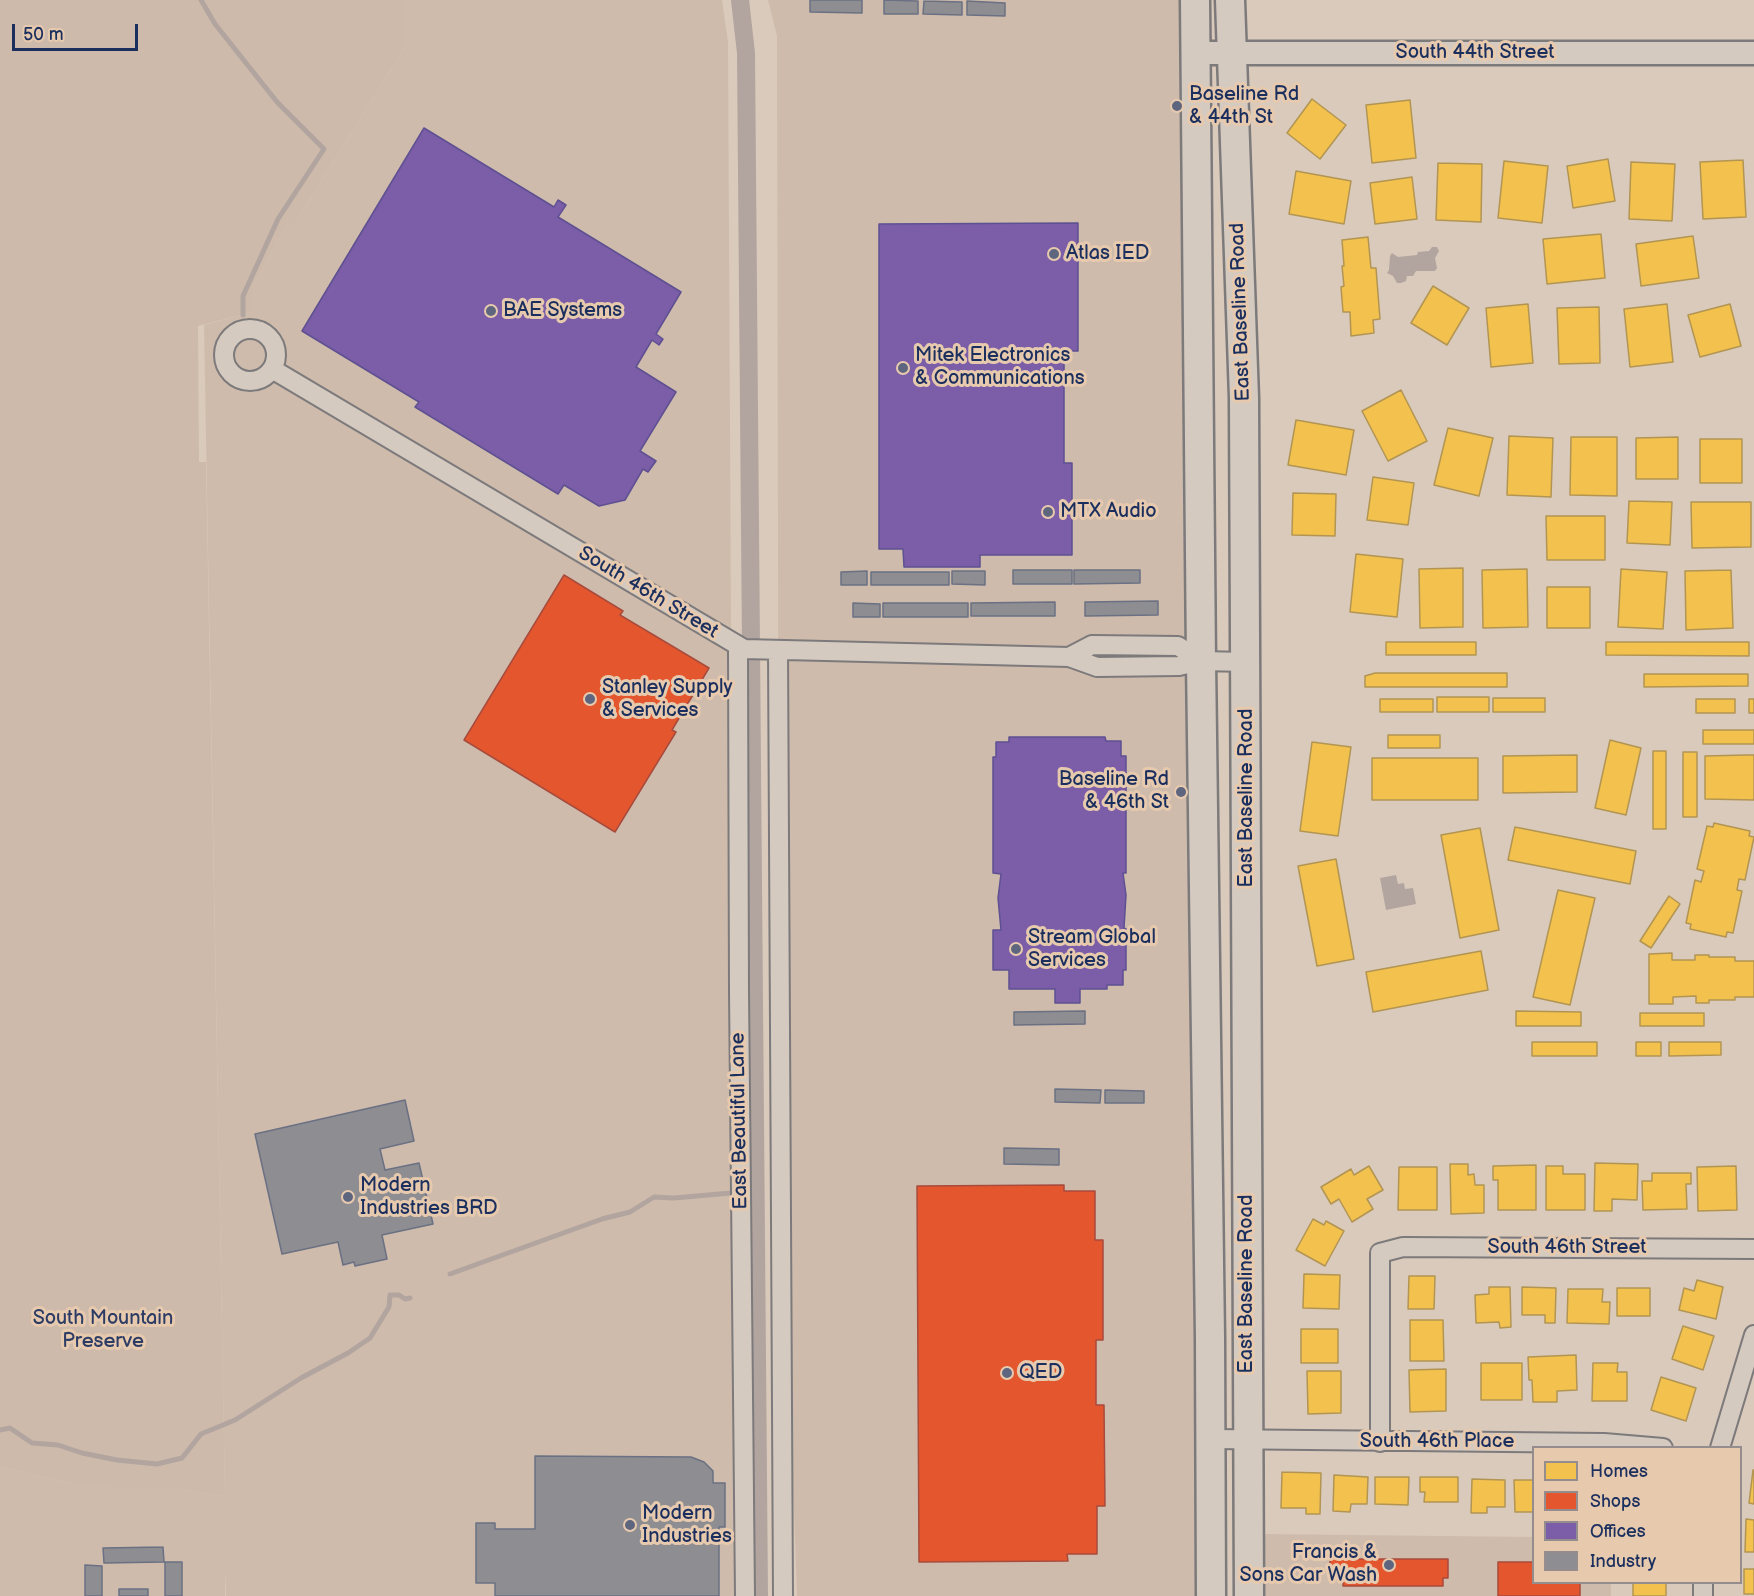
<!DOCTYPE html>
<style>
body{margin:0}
#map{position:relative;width:1754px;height:1596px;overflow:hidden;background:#dacabb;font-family:"Balsamiq Sans",sans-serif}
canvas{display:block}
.legend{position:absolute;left:1532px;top:1446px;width:210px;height:138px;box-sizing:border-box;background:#e7caae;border:2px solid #958c8e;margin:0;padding:8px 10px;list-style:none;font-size:18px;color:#1b2f5e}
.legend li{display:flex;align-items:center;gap:12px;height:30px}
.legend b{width:30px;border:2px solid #958c8e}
.scale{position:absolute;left:12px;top:24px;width:126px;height:27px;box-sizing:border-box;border:3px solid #1b2f5e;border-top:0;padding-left:8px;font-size:18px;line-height:21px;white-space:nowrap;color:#1b2f5e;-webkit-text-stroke:4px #e7caae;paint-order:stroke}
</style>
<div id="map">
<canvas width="1754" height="1596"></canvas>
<ul class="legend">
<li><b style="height:16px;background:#f2c14e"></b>Homes</li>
<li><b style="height:16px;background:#e4572e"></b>Shops</li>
<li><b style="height:16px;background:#7b5ea7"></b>Offices</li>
<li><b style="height:16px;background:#8d8d92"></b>Industry</li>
</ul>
<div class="scale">50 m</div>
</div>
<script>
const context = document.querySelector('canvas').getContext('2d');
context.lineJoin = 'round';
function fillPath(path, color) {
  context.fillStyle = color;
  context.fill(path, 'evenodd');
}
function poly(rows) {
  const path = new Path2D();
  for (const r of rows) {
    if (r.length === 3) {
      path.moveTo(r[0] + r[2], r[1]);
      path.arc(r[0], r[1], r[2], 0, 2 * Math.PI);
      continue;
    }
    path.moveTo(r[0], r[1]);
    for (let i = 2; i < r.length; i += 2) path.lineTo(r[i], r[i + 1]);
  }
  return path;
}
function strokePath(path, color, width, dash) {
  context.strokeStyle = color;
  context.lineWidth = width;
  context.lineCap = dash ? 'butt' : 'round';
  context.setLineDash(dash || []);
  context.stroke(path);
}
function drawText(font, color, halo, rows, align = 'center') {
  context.font = font + ' "Balsamiq Sans",sans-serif';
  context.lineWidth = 6;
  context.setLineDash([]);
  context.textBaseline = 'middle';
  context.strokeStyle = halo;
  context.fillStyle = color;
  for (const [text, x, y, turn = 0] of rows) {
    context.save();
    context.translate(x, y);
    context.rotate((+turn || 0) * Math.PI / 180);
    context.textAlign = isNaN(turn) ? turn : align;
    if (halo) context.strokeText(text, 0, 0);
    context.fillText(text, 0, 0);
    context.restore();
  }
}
fillPath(poly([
 [404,0,722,0,728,42,736,1596,226,1596,225,1570,225,1596,0,1596,0,1467,65,1482,175,1489,225,1496,204,325,252,312,252,288,287,224,293,226,404,48],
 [768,0,1180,0,1198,1596,797,1596,779,1073,777,36],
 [1262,1534,1533,1537,1534,1582,1611,1583,1611,1596,1262,1596]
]), '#cebbac');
fillPath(poly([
 [0,0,404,0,404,48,293,226,287,224,252,288,252,312,198,326,199,462,206,462,225,1496,175,1489,115,1487,65,1482,0,1467]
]), '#cdbaab');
fillPath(poly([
 [1432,247,1437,247,1439,251,1435,258,1437,268,1435,271,1416,271,1413,276,1407,276,1406,281,1401,283,1397,283,1393,276,1387,273,1389,270,1390,256,1392,253,1398,257,1417,255,1418,252,1429,251],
 [1396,875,1398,884,1404,883,1405,889,1413,888,1416,904,1386,910,1380,878]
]), '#b2a59f');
const homes = poly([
 [1312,99,1346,125,1320,159,1287,133,1312,99],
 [1410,100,1416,158,1372,163,1366,105,1410,100],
 [1608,159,1615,201,1573,208,1567,166,1608,159],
 [1743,160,1746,217,1703,219,1700,162,1743,160],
 [1504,161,1548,166,1542,223,1498,218,1504,161],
 [1631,162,1675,164,1672,221,1629,219,1631,162],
 [1438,163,1482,164,1481,222,1436,220,1438,163],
 [1296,171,1351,181,1344,224,1289,214,1296,171],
 [1412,177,1417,219,1375,224,1370,183,1412,177],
 [1601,234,1605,278,1547,284,1543,239,1601,234],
 [1693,236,1699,278,1641,286,1636,244,1693,236],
 [1368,237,1371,268,1376,268,1380,319,1373,320,1374,333,1351,336,1350,312,1343,312,1341,287,1344,286,1342,266,1344,266,1342,240,1368,237],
 [1433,286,1469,308,1447,345,1411,323,1433,286],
 [1528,304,1533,363,1491,367,1486,308,1528,304],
 [1667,304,1673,362,1630,367,1624,309,1667,304],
 [1730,304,1741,346,1700,357,1688,315,1730,304],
 [1599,307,1600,363,1559,364,1557,308,1599,307],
 [1401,390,1427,441,1388,461,1362,411,1401,390],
 [1296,420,1354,430,1346,475,1288,465,1296,420],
 [1448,428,1493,438,1479,496,1434,485,1448,428],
 [1509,436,1553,438,1551,497,1507,495,1509,436],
 [1571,437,1617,437,1617,496,1570,495,1571,437],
 [1678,437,1678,479,1636,479,1636,438,1678,437],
 [1700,439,1742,439,1742,483,1700,483,1700,439],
 [1373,477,1414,483,1408,525,1367,520,1373,477],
 [1293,493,1336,494,1335,536,1292,535,1293,493],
 [1629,501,1672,502,1670,545,1627,543,1629,501],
 [1691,502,1751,502,1751,547,1692,548,1691,502],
 [1546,516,1605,516,1605,560,1547,560,1546,516],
 [1356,554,1403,559,1397,617,1350,612,1356,554],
 [1463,568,1463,627,1420,628,1419,569,1463,568],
 [1527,569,1528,627,1483,628,1482,570,1527,569],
 [1621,569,1667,572,1663,629,1618,627,1621,569],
 [1731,570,1733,628,1686,630,1685,571,1731,570],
 [1547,587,1590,587,1590,628,1547,628,1547,587],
 [1386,642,1476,642,1476,655,1386,655,1386,642],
 [1606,642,1749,642,1749,656,1606,655,1606,642],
 [1375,673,1507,673,1507,687,1365,687,1365,676,1375,673],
 [1644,674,1748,674,1748,686,1644,687,1644,674],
 [1437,697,1489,697,1489,712,1437,712,1437,697],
 [1493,698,1545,698,1545,712,1493,712,1493,698],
 [1380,699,1433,699,1433,712,1380,712,1380,699],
 [1696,699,1735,699,1735,713,1696,713,1696,699],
 [1749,699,1754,699,1754,713,1749,713,1749,699],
 [1703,730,1754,730,1754,744,1703,744,1703,730],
 [1388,735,1440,735,1440,748,1388,748,1388,735],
 [1610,740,1641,748,1626,815,1595,808,1610,740],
 [1312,742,1351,747,1338,836,1300,831,1312,742],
 [1653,751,1666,751,1666,829,1653,829,1653,751],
 [1683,752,1697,752,1697,817,1683,817,1683,752],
 [1577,755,1577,792,1503,793,1503,756,1577,755],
 [1747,755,1754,755,1754,800,1705,799,1705,756,1747,755],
 [1372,758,1478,758,1478,800,1372,800,1372,758],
 [1714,823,1750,831,1749,836,1754,837,1745,880,1739,879,1737,890,1742,891,1733,933,1727,932,1726,937,1690,929,1691,924,1686,923,1695,880,1701,882,1704,871,1697,869,1707,826,1713,827,1714,823],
 [1515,827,1636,851,1630,884,1508,860,1515,827],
 [1480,828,1499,930,1460,938,1441,835,1480,828],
 [1336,859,1354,959,1317,966,1298,866,1336,859],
 [1558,890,1595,898,1570,1005,1533,997,1558,890],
 [1669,896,1680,904,1651,948,1640,941,1669,896],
 [1481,951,1488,990,1373,1012,1366,972,1481,951],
 [1672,953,1672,960,1695,960,1695,955,1709,955,1709,957,1735,957,1735,961,1754,961,1754,997,1735,997,1735,1000,1709,1000,1709,1003,1696,1003,1696,996,1673,997,1673,1004,1649,1004,1649,954,1672,953],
 [1516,1011,1581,1012,1581,1026,1516,1026,1516,1011],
 [1640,1013,1704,1013,1704,1026,1640,1026,1640,1013],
 [1532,1042,1597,1042,1597,1056,1532,1056,1532,1042],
 [1636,1042,1661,1042,1661,1056,1636,1056,1636,1042],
 [1669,1042,1721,1042,1721,1055,1669,1056,1669,1042],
 [1595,1163,1638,1164,1637,1200,1612,1199,1612,1211,1594,1211,1595,1163],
 [1450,1164,1468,1164,1468,1175,1474,1174,1475,1185,1484,1185,1484,1213,1451,1214,1450,1164],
 [1536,1165,1536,1210,1498,1210,1498,1180,1493,1180,1493,1166,1536,1165],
 [1369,1166,1383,1190,1367,1199,1373,1209,1352,1222,1339,1199,1331,1204,1321,1187,1351,1169,1354,1175,1369,1166],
 [1546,1166,1563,1166,1563,1174,1585,1174,1585,1210,1546,1210,1546,1166],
 [1736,1166,1737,1210,1698,1211,1697,1167,1736,1166],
 [1399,1167,1437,1167,1437,1210,1398,1210,1399,1167],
 [1652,1173,1691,1173,1691,1184,1686,1184,1687,1209,1643,1210,1642,1181,1652,1181,1652,1173],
 [1313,1219,1324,1225,1326,1221,1344,1231,1325,1266,1296,1250,1313,1219],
 [1304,1274,1340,1275,1339,1309,1303,1308,1304,1274],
 [1409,1276,1435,1276,1434,1309,1408,1309,1409,1276],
 [1697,1280,1723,1287,1716,1319,1679,1310,1684,1288,1694,1291,1697,1280],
 [1489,1287,1510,1287,1511,1327,1500,1328,1499,1322,1476,1323,1475,1295,1489,1294,1489,1287],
 [1522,1287,1556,1288,1555,1323,1545,1323,1545,1315,1522,1315,1522,1287],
 [1617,1288,1650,1288,1650,1316,1617,1316,1617,1288],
 [1568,1289,1603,1289,1602,1302,1610,1302,1609,1324,1567,1323,1568,1289],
 [1410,1320,1443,1320,1444,1361,1410,1361,1410,1320],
 [1683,1326,1714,1336,1703,1370,1672,1359,1683,1326],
 [1301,1329,1338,1329,1338,1363,1301,1363,1301,1329],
 [1576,1355,1577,1390,1557,1391,1557,1402,1533,1402,1532,1380,1529,1380,1528,1357,1576,1355],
 [1481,1363,1522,1363,1522,1400,1481,1400,1481,1363],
 [1593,1363,1618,1363,1617,1372,1627,1372,1627,1401,1592,1401,1593,1363],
 [1446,1369,1446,1411,1410,1412,1409,1370,1446,1369],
 [1307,1371,1341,1371,1341,1413,1308,1414,1307,1371],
 [1661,1377,1696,1388,1686,1421,1651,1410,1661,1377],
 [1753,1470,1754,1470,1754,1504,1749,1503,1753,1470],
 [1282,1472,1321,1473,1320,1514,1306,1514,1306,1508,1281,1508,1282,1472],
 [1334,1475,1368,1477,1367,1504,1351,1504,1350,1512,1333,1511,1334,1475],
 [1375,1477,1409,1477,1408,1505,1375,1504,1375,1477],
 [1420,1477,1458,1477,1458,1502,1424,1502,1425,1492,1420,1492,1420,1477],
 [1472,1479,1505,1480,1505,1507,1487,1507,1487,1513,1471,1513,1472,1479],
 [1514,1480,1534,1480,1534,1512,1515,1512,1514,1480],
 [1746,1519,1754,1520,1754,1552,1745,1552,1746,1519],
 [1744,1569,1754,1569,1754,1594,1744,1594,1744,1569],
 [1633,1582,1666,1582,1666,1596,1633,1596,1633,1582]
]);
fillPath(homes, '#f2c14e');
strokePath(homes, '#b29553', 1.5);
const shops = poly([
 [564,575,623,611,620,615,709,668,672,730,676,732,615,832,464,740,564,575],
 [1064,1185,1064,1191,1095,1191,1095,1240,1103,1240,1103,1340,1096,1340,1096,1405,1104,1405,1105,1506,1097,1506,1097,1554,1067,1554,1068,1561,919,1562,917,1186,1064,1185],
 [1330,1555,1345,1555,1345,1559,1448,1559,1448,1578,1443,1578,1443,1586,1343,1586,1343,1580,1330,1580,1330,1555],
 [1498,1562,1534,1562,1534,1582,1580,1582,1580,1596,1498,1596,1498,1562]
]);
fillPath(shops, '#e4572e');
strokePath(shops, '#a84b3c', 1.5);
const offices = poly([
 [424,128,554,207,558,200,566,205,558,217,681,292,656,334,663,339,659,345,652,340,636,367,676,392,640,451,656,461,648,472,643,469,625,500,599,506,564,485,558,494,415,407,419,402,302,331,424,128],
 [1078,223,1078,351,1064,351,1064,463,1072,463,1072,555,980,555,980,567,904,567,903,549,879,549,879,224,1078,223],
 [1009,737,1105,737,1106,741,1121,741,1121,756,1126,756,1126,873,1123,873,1126,895,1124,928,1126,929,1126,970,1123,970,1123,985,1107,985,1107,989,1080,989,1080,1003,1055,1003,1055,989,1009,989,1009,970,993,970,993,930,1001,930,998,898,1001,874,993,873,993,757,996,757,996,742,1009,742,1009,737]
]);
fillPath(offices, '#7b5ea7');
strokePath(offices, '#5e5091', 1.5);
const industry = poly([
 [810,0,862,0,862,13,810,12,810,0],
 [884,0,918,1,918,14,884,14,884,0],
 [924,1,962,2,962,15,923,14,924,1],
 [967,1,1005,3,1005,16,967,15,967,1],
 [1013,570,1072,570,1072,584,1013,584,1013,570],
 [1074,570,1140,570,1140,583,1074,584,1074,570],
 [867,571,867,585,841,585,841,572,867,571],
 [952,571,985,571,985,585,952,584,952,571],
 [871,572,949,572,949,585,871,585,871,572],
 [1158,601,1158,615,1085,616,1085,602,1158,601],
 [1055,602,1055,616,971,616,971,603,1055,602],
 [853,603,880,604,880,617,853,617,853,603],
 [883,603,968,603,968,617,883,617,883,603],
 [1085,1011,1085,1024,1014,1025,1014,1012,1085,1011],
 [1055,1089,1101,1090,1100,1103,1055,1102,1055,1089],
 [1105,1090,1144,1091,1144,1103,1105,1103,1105,1090],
 [405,1100,414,1141,380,1149,385,1170,419,1163,433,1224,382,1235,387,1259,355,1266,354,1262,343,1265,338,1242,282,1254,255,1134,405,1100],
 [1004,1148,1059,1149,1059,1165,1004,1164,1004,1148],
 [535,1456,691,1457,704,1462,713,1471,713,1483,725,1483,725,1527,719,1527,719,1596,495,1596,495,1583,476,1583,476,1523,495,1523,495,1529,535,1529,535,1456],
 [163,1547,164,1562,104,1563,103,1548,163,1547],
 [165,1562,182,1562,182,1596,165,1596,165,1562],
 [85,1565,102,1566,102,1596,85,1596,85,1565],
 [119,1589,148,1589,148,1596,119,1596,119,1589]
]);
fillPath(industry, '#8d8d92');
strokePath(industry, '#6b7182', 1.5);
strokePath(poly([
 [201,0,215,24,277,102,324,149,278,219,243,296,243,315],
 [450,1274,602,1219,630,1212,654,1197,674,1198,731,1193],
 [0,1430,10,1428,32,1443,58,1445,82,1453,117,1460,157,1464,182,1458,201,1434,235,1420,301,1378,348,1353,370,1338,389,1307,390,1295,399,1295,405,1299,410,1298]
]), '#b2a59f', 5);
strokePath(poly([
 [740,0,746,53,759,1596]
]), '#b2a59f', 18);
const minor = poly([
 [250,355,26],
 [272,369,744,649,1069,657,1097,667,1179,666,1201,661,1246,662],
 [738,647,739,991,745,1596],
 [778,650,783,1596],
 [1069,657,1092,645,1178,646,1201,661],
 [1211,1439,1604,1443,1663,1448],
 [1380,1442,1380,1253,1403,1247,1754,1249],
 [1720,1448,1754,1335],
 [1703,1582,1703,1596]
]);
const tertiary = poly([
 [1196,53,1754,53]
]);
const primary = poly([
 [1195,0,1201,661,1210,1338,1211,1596],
 [1230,0,1244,398,1249,1596]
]);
strokePath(minor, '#7d7a7c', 22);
strokePath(tertiary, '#7d7a7c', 27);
strokePath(primary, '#7d7a7c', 33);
strokePath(minor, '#d5cac0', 18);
strokePath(tertiary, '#d5cac0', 22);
strokePath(primary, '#d5cac0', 28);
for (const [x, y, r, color] of [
 [1177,106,6,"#5e657f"],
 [1054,254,6,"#5e657f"],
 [491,311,6,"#5e657f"],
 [903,368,6,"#5e657f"],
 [1048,512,6,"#5e657f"],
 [590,699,6,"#5e657f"],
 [1181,792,6,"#5e657f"],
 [1016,949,6,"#5e657f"],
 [348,1197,6,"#5e657f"],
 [1007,1373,6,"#5e657f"],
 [630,1525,6,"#5e657f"],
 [1389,1565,6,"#5e657f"]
]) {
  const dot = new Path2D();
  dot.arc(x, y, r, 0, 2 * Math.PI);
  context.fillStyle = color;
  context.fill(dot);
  strokePath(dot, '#e7caae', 2);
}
drawText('20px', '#1b2f5e', '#e7caae', [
 ["South 44th Street",1475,53],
 ["East Baseline Road",1241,312,-92],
 ["South 46th Street",648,593,31],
 ["East Baseline Road",1247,798,-90],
 ["East Beautiful Lane",740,1121,-91],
 ["South 46th Street",1567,1248],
 ["East Baseline Road",1247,1284,-90],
 ["South 46th Place",1437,1442]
]);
drawText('20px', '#1b2f5e', '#e7caae', [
 ["Baseline Rd",1189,95],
 ["& 44th St",1189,118],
 ["Atlas IED",1066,254],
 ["BAE Systems",503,311],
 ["Mitek Electronics",915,356],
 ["& Communications",915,379],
 ["MTX Audio",1060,512],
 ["Stanley Supply",602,688],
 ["& Services",602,711],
 ["Baseline Rd",1169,780,"right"],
 ["& 46th St",1169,803,"right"],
 ["Stream Global",1028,938],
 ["Services",1028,961],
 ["Modern",360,1186],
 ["Industries BRD",360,1209],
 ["QED",1019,1373],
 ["Modern",642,1514],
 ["Industries",642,1537],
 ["Francis &",1377,1553,"right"],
 ["Sons Car Wash",1377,1576,"right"]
], 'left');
drawText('20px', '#2c3c65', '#e7caae', [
 ["South Mountain",103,1319],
 ["Preserve",103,1342]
]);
</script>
